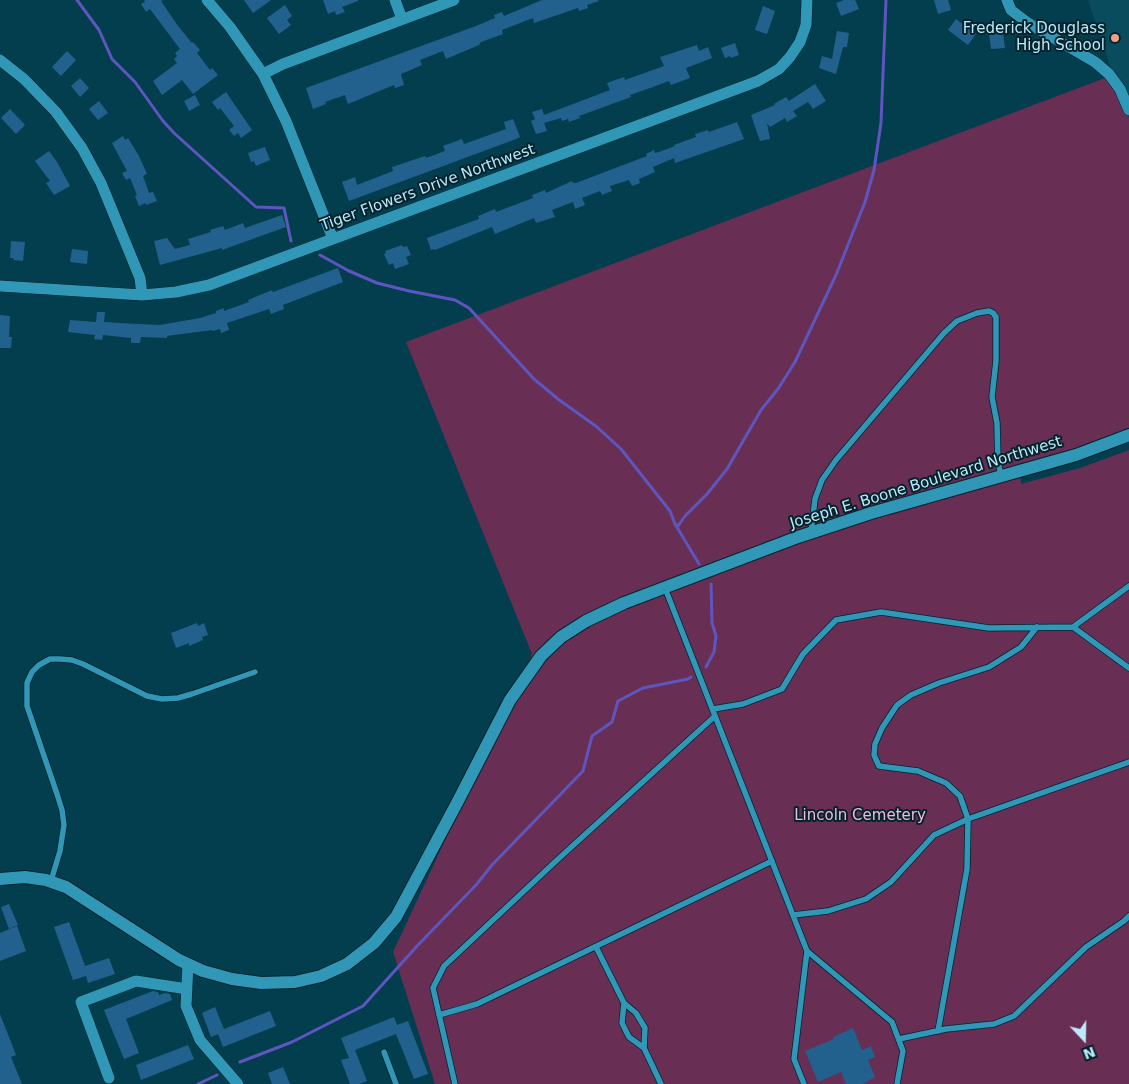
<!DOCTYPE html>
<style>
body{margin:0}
#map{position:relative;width:1129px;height:1084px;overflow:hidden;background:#033e4f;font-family:"DejaVu Sans",sans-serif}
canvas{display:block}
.north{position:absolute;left:1059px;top:1014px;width:50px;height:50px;-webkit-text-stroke:4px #03232d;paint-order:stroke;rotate:159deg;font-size:14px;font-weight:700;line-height:20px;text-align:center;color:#bde9fa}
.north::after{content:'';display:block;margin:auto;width:18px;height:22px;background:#bde9fa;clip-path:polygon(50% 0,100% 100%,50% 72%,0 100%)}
</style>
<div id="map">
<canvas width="1129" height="1084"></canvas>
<div class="north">N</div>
</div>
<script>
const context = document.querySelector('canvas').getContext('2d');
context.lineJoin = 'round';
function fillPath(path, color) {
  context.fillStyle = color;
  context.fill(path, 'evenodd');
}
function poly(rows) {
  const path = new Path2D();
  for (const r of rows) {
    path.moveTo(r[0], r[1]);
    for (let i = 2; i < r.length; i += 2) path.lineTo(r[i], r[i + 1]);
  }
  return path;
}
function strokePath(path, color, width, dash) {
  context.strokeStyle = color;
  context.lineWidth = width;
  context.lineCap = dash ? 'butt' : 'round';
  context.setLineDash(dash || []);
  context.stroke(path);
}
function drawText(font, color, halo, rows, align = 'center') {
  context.font = font + ' "DejaVu Sans",sans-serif';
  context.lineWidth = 4;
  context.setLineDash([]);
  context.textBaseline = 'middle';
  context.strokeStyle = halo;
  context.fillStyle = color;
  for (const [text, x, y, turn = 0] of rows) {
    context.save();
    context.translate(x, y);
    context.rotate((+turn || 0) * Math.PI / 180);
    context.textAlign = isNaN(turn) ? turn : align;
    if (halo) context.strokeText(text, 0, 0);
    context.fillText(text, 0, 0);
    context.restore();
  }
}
fillPath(poly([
 [1088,0,1129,0,1129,118,1113,75]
]), '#084c5e');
fillPath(poly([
 [1113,75,1129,118,1129,428,1073,449,1020,464,1021,484,1080,468,1129,450,1129,1084,435,1084,393,952,532,654,406,342]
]), '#682e54');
strokePath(poly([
 [77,0,99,30,112,59,135,82,163,121,174,133,256,207,284,208,291,241],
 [320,255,349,271,377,283,409,291,455,300,469,308,534,379,558,399,597,427,621,449,670,511,675,524,699,564],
 [675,524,678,526,685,516,707,494,727,469,761,410,778,389,795,362,836,275,865,202,874,170,881,123,886,0],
 [706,667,714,652,716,636,712,623,711,584],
 [240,1062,292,1042,363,1006,418,945,476,885,492,865,583,771,592,736,612,722,618,701,643,688,688,679,691,677],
 [198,1084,217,1075]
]), '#5e56be', 3);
fillPath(poly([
 [144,0,163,0,161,1,178,26,192,43,193,42,200,50,197,53,210,70,212,68,218,75,193,94,182,80,162,95,153,81,177,63,174,59,177,56,175,53,180,49,150,9,146,12,141,4,145,2],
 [244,0,271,0,253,13],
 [323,0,358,0,358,1,342,7,345,12,336,15,335,11,328,14],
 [542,0,598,0,599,1,587,5,588,8,579,11,578,8,534,23,533,18,502,30,503,34,481,42,479,45,446,59,443,51,420,60,422,65,401,74,404,85,395,88,394,85,348,104,345,95,325,102,326,104,313,109,306,88,476,26,495,18,494,15,502,12,504,16],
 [844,0,855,0,859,9,841,16,836,3],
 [934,0,948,0,951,10,938,14],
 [285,5,292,16,287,20,291,25,279,34,267,18],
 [763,6,775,11,767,34,755,30],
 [956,19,976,34,968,45,948,30],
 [837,31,849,33,847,47,843,47,836,74,819,68,822,56,832,59],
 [1000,32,1003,33,1005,48,991,49,989,33],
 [735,43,739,55,731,58,730,56,725,58,721,48],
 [697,45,699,51,708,47,712,58,686,68,690,78,671,85,669,81,653,87,630,95,631,97,579,116,580,118,569,122,568,119,562,121,561,118,544,123,547,131,536,134,531,121,535,119,532,112,542,109,544,115,610,90,607,83,624,77,625,80,664,66,660,57],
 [67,51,76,60,61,76,52,67],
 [80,78,89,88,80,97,71,86],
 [815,84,826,101,813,109,808,102,793,111,797,116,787,122,785,118,770,127,767,123,770,139,760,141,751,115,775,105,774,104,786,97,789,101],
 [226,92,252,130,241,138,238,133,234,136,229,130,234,126,220,108,218,110,212,102],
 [195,95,200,105,189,111,184,101],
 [99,101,108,113,98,120,89,109],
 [10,109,25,125,16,134,1,118],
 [513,119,520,137,516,139,349,201,342,182,355,177,357,185,393,171,392,167,425,156,426,158,445,151,443,146,462,139,464,144,506,129,504,122],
 [737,122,744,139,675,163,674,158,653,167,655,172,639,179,640,183,632,186,629,180,610,186,612,191,602,195,600,191,582,198,585,205,575,209,573,202,552,210,555,217,536,223,534,218,495,234,492,227,435,250,434,249,431,250,427,238,479,219,478,216,495,209,496,212,533,198,532,195,545,190,546,193,572,181,573,183,576,183,647,156,646,154,654,150,655,153,659,152,675,146,674,145,696,137,695,134,708,130,709,132],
 [123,136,125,140,128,138,139,156,147,174,143,176,149,193,153,192,157,201,146,205,146,203,139,206,135,196,137,195,130,178,126,180,122,173,127,171,112,143],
 [265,147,270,160,256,166,254,161,251,162,248,153],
 [49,151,57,162,70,186,54,195,46,183,50,181,35,161],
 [282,215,286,227,222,250,222,248,160,265,154,241,167,238,175,249,190,245,188,239,211,232,210,230,223,226,225,230,243,223,245,228],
 [11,241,25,242,23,261,13,260,14,258,10,258],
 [402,245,403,247,407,246,411,255,406,257,409,264,395,269,393,263,389,265,384,254,386,253,385,251],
 [72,249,88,251,87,264,70,262],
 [338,268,343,282,283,305,284,309,271,314,269,309,227,323,229,330,221,333,220,329,213,331,212,330,167,336,167,338,141,337,140,343,131,343,131,338,103,335,102,340,94,339,95,335,68,332,70,320,96,322,97,312,105,312,104,322,119,323,160,325,200,318,216,313,216,311,224,308,224,311,249,302,248,300,272,290,273,292],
 [0,315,10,316,9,337,12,337,11,348,0,348],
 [197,623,198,626,204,623,208,635,202,637,203,640,189,646,189,643,176,648,171,633],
 [9,904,18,925,9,929,1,907],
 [69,922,85,966,109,958,115,974,88,983,86,976,73,980,54,927],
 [17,926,26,951,0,961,0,933],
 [153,991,158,992,159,995,165,993,170,994,172,1000,126,1019,139,1053,124,1059,104,1010],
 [215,1007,224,1029,270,1011,276,1026,223,1047,218,1034,211,1037,202,1013],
 [0,1014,16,1055,11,1057,22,1084,0,1084],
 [394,1017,397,1025,408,1021,428,1074,414,1079,396,1034,355,1050,367,1081,359,1084,350,1084,341,1060,349,1058,341,1038],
 [853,1028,862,1050,871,1046,875,1057,868,1060,875,1077,863,1084,846,1084,841,1072,818,1082,805,1051,834,1039,833,1037],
 [188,1045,194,1059,141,1080,136,1065],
 [283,1067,290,1084,272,1084,268,1073]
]), '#22618d');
const service = poly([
 [811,533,815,499,822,480,836,460,944,333,957,321,977,313,989,311,993,313,996,317,996,361,992,397,997,423,998,462,1001,475],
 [665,588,807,951,794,1059,804,1084],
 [1073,627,1129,586],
 [713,709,743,704,782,689,803,654,836,620,881,612,989,628,1073,627,1129,668],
 [51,881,60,851,64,825,62,810,57,794,27,706,27,683,32,672,39,665,50,659,60,659,72,660,83,664,147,696,162,699,178,698,192,694,255,672],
 [793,915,828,911,866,899,891,882,934,835,968,819,1129,762],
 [596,947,624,1003,636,1013,645,1028,644,1048,661,1084],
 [807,951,892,1022,903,1051,897,1084],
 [624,1003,622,1023,629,1037,644,1048],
 [439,1015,477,1004,772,861],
 [938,1031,967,869,968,819,960,796,946,783,918,771,879,766,874,755,875,744,882,728,897,705,911,695,939,683,989,667,1021,647,1037,627],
 [899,1039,946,1029,994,1024,1014,1016,1086,947,1124,921,1129,916],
 [384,1052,396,1084],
 [455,1084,433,988,444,966,556,861,715,716]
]);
const minor = poly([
 [207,0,230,27,263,74,286,121,333,239],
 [395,0,402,19],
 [1007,0,1011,10,1028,23,1095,62,1109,74,1120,89,1129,110],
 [0,60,24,79,56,112,82,148,101,183,140,278,142,295],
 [263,74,283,64,454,0],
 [0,286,142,295,176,292,209,285,758,81,779,69,790,57,800,42,806,25,807,0],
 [188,964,186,1006,200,1040,238,1084],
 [109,1078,81,1002,136,981,187,989]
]);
const secondary = poly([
 [0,879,25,877,46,880,66,887,179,960,203,971,232,979,261,983,295,982,321,976,347,964,374,943,396,917,458,801,510,700,541,656,561,637,586,621,624,603,798,537,871,513,1076,455,1129,435]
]);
strokePath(service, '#03232d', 7);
strokePath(minor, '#03232d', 12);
strokePath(secondary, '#03232d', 14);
strokePath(service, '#3197b7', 5.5);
strokePath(minor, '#3197b7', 11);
strokePath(secondary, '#3197b7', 12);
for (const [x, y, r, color] of [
 [1115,38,5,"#f2a07f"]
]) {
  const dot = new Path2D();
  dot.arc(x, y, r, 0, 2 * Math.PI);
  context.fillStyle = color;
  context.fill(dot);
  strokePath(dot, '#03232d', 2);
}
drawText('15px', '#bde9fa', '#03232d', [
 ["Frederick Douglass",1105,29],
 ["High School",1105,46]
], 'right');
drawText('15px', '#bde9fa', '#03232d', [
 ["Tiger Flowers Drive Northwest",428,188,-20],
 ["Joseph E. Boone Boulevard Northwest",926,483,-17]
]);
drawText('15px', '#f2bbdb', '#03232d', [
 ["Lincoln Cemetery",860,816]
]);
</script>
